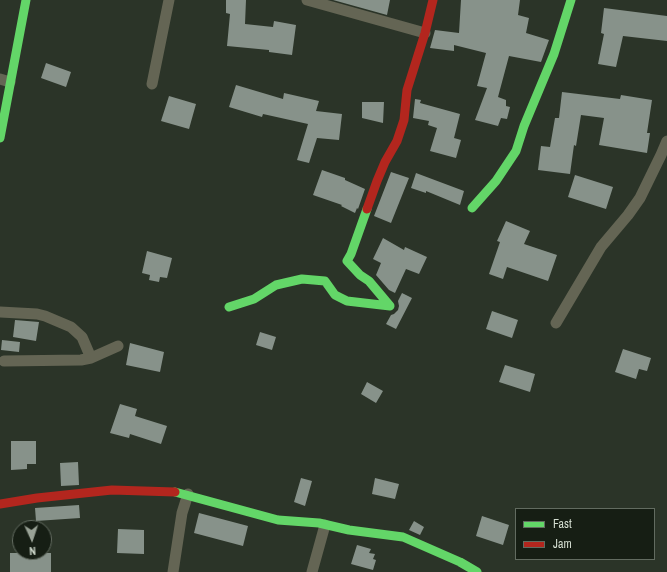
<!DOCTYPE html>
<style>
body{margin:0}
#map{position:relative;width:667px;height:572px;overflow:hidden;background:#2b3428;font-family:"Archivo Narrow",sans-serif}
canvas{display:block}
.legend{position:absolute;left:515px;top:508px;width:140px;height:52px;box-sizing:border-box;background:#161e14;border:1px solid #626b60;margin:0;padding:5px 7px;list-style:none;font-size:12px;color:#d4ded1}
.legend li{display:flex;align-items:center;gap:8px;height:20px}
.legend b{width:20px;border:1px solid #626b60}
.north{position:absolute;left:12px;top:520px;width:40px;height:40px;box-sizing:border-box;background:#161e14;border:1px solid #626b60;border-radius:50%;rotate:177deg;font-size:11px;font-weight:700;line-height:16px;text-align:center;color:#d4ded1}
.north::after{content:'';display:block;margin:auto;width:14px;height:18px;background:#99a296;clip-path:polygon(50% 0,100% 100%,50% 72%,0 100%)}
</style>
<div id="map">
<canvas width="667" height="572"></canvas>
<ul class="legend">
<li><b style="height:5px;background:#63d668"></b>Fast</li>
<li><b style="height:5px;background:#b3261e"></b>Jam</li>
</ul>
<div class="north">N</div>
</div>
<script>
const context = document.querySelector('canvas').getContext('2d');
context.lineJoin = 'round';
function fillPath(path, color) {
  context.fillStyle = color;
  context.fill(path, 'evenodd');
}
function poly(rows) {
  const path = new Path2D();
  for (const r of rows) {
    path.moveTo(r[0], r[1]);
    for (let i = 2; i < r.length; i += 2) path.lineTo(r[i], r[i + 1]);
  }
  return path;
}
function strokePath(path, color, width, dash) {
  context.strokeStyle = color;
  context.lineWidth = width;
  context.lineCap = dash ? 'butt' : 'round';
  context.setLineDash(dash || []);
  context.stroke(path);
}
fillPath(poly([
 [226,0,246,0,245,24,273,27,274,21,296,25,292,55,269,52,269,50,227,46,230,14,226,13],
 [333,0,390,0,387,15],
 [461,0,520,0,518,15,529,18,526,33,549,40,541,62,509,56,498,97,506,100,506,106,510,107,507,119,501,118,498,126,475,120,487,88,477,86,486,53,454,45,454,51,430,48,435,30,459,33],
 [604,8,667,16,667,41,623,36,616,67,598,64,604,34,601,33],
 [46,63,71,72,66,87,41,78],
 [236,85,283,99,284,93,319,101,316,111,342,114,339,140,317,138,309,163,297,160,308,124,263,114,262,117,229,107],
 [562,92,620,99,621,95,652,100,647,133,650,133,647,153,599,145,604,118,581,115,576,146,574,145,570,174,538,170,541,146,550,147,555,118,559,118],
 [169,96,196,104,189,129,161,121],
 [415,99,421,100,420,103,460,114,454,138,461,140,456,158,430,151,437,128,428,125,429,121,413,118],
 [362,102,384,102,383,123,362,118],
 [322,170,345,178,345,180,365,189,358,209,357,208,355,213,341,206,342,205,313,195],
 [391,172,409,178,391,223,374,216],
 [416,173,464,191,460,205,426,191,426,193,411,188],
 [575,175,613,187,606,209,568,197],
 [506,221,530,231,524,244,557,255,548,281,507,267,503,279,489,274,500,242,497,241],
 [383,238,404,250,405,247,427,257,419,274,406,269,395,293,389,290,376,275,381,263,373,259],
 [147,251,172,258,167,278,160,277,159,282,149,280,150,275,142,273],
 [402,293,412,298,396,329,386,324,391,315,394,314,398,310,399,306,398,301],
 [492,311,518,320,512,338,486,329],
 [15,320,39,322,36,341,13,337],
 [260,332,276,337,272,350,256,345],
 [2,340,20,342,19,352,1,350],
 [130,343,164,352,160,372,126,365],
 [623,349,651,358,647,371,639,369,636,379,615,372],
 [505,365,535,374,530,392,499,382],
 [367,382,383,391,376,403,361,394],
 [120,404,137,409,135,416,167,426,161,444,130,434,129,438,110,433],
 [11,441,36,441,36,464,27,464,27,469,11,470],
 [78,462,79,485,61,486,60,463],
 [301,478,312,481,305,506,294,502],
 [375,478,399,484,395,499,372,494],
 [79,505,80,518,36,521,35,508],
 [199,513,248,526,243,546,194,533],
 [482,516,509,525,503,545,476,536],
 [414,521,424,527,420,535,409,530],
 [118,529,144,530,144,554,117,553],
 [357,545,371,549,369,553,375,554,373,559,376,560,373,570,351,564],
 [10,553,51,553,51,572,10,572]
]), '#87928a');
strokePath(poly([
 [307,0,425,33],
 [0,79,10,82],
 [152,84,169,0],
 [0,312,37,314,45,316,71,327,82,337,91,358],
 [556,323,601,247,628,215,640,198,661,155,667,141],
 [4,361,81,360,91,358,118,346],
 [173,572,182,513,188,494],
 [312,572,325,525]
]), '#646554', 11);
strokePath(poly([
 [0,138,26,0],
 [472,208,496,181,516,151,524,126,554,54,571,0],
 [229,307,254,299,276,285,302,279,325,281,335,295,347,301,390,306,369,281,360,275,347,261,351,254,367,209],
 [175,492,278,520,319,523,349,530,403,537,460,562,477,572]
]), '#63d668', 9);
strokePath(poly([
 [367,209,377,181,385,162,397,141,404,120,407,90,425,33,433,0],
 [0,504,37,498,112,490,175,492]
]), '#b3261e', 9);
</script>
